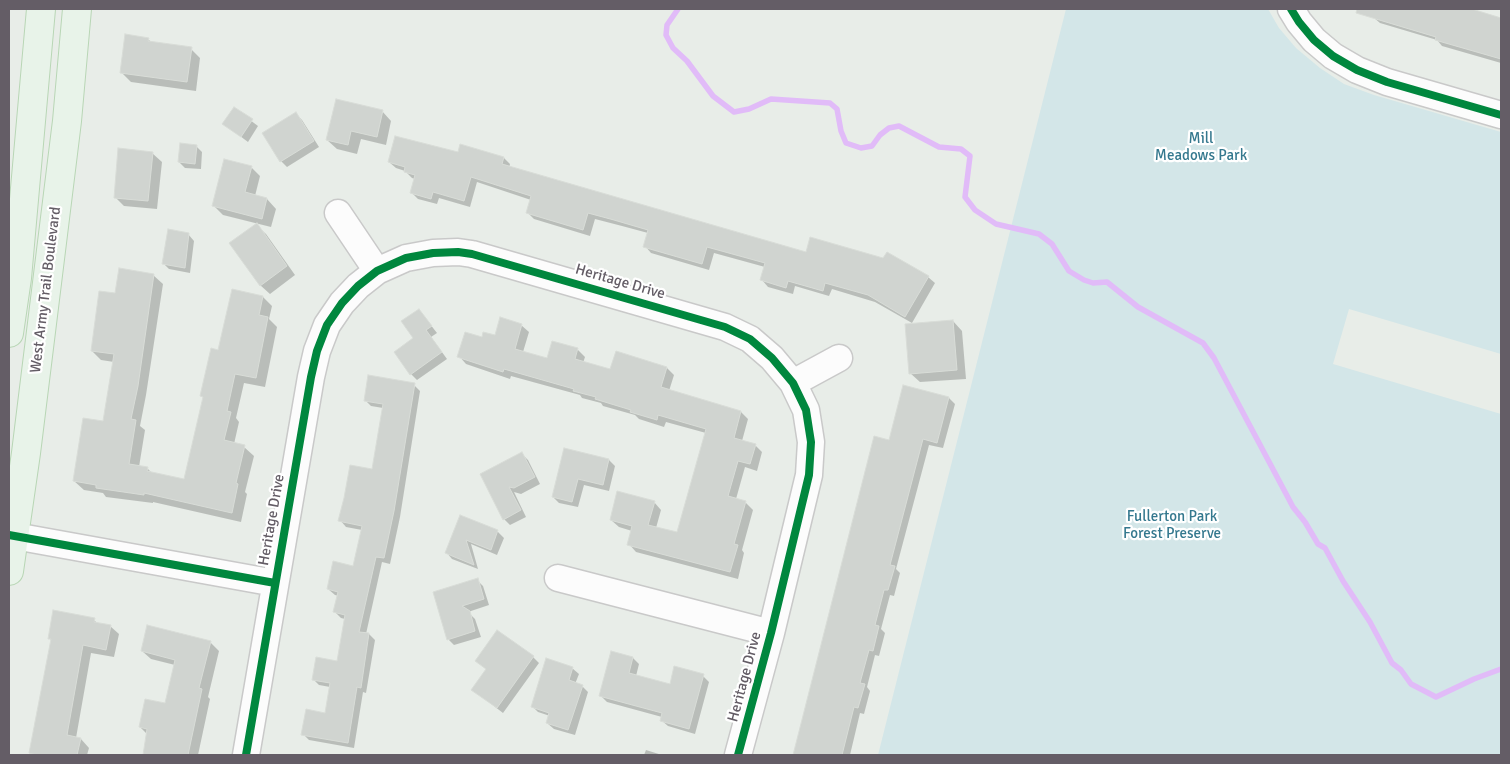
<!DOCTYPE html>
<style>
body{margin:0}
#map{position:relative;width:1510px;height:764px;overflow:hidden;background:#e8ede8;font-family:Signika,sans-serif}
canvas{display:block}
.frame{position:absolute;inset:0;border:10px solid #645d66;pointer-events:none}
</style>
<div id="map">
<canvas width="1510" height="764"></canvas>
<div class="frame"></div>
</div>
<script>
const context = document.querySelector('canvas').getContext('2d');
context.lineJoin = 'round';
function fillPath(path, color) {
  context.fillStyle = color;
  context.fill(path, 'evenodd');
}
function poly(rows) {
  const path = new Path2D();
  for (const r of rows) {
    path.moveTo(r[0], r[1]);
    for (let i = 2; i < r.length; i += 2) path.lineTo(r[i], r[i + 1]);
  }
  return path;
}
function strokePath(path, color, width, dash) {
  context.strokeStyle = color;
  context.lineWidth = width;
  context.lineCap = dash ? 'butt' : 'round';
  context.setLineDash(dash || []);
  context.stroke(path);
}
function drawText(font, color, halo, rows, align = 'center') {
  context.font = font + ' Signika,sans-serif';
  context.lineWidth = 4.5;
  context.setLineDash([]);
  context.textBaseline = 'middle';
  context.strokeStyle = halo;
  context.fillStyle = color;
  for (const [text, x, y, turn = 0] of rows) {
    context.save();
    context.translate(x, y);
    context.rotate((+turn || 0) * Math.PI / 180);
    context.textAlign = isNaN(turn) ? turn : align;
    if (halo) context.strokeText(text, 0, 0);
    context.fillText(text, 0, 0);
    context.restore();
  }
}
fillPath(poly([
 [1066,9,1268,9,1279,28,1296,48,1320,68,1344,84,1374,95,1501,132,1501,354,1349,309,1333,364,1501,414,1501,755,878,755]
]), '#d3e6e8');
fillPath(poly([
 [1376,9,1470,9,1501,18,1501,63,1442,46,1437,40,1380,23,1373,17],
 [148,39,152,43,191,49,200,58,196,91,131,82,121,72],
 [234,108,258,126,248,142,224,124],
 [382,111,391,121,386,145,361,139,357,154,337,149,327,140],
 [296,114,302,120,319,147,287,167,281,161,264,134],
 [196,146,202,152,201,169,185,168,179,162],
 [152,153,162,162,157,209,124,206,115,197],
 [459,154,504,158,510,164,509,168,807,253,928,277,935,283,912,323,875,302,832,289,829,296,795,286,793,294,768,287,762,280,765,267,714,253,709,270,651,253,645,246,648,233,622,226,595,219,590,236,534,219,528,213,531,200,477,182,470,207,439,198,437,204,418,199,411,192,415,179,412,178,405,171,396,168,389,162],
 [251,167,260,176,255,196,267,199,276,209,271,227,223,215,213,205],
 [256,225,266,234,295,275,270,294,260,285],
 [188,234,194,241,190,273,169,269,163,263],
 [153,275,163,284,146,395,140,426,145,430,139,467,147,468,152,473,185,481,219,351,263,297,272,306,269,319,277,327,265,387,244,383,236,418,239,422,234,444,244,447,254,456,245,492,247,494,241,522,153,502,153,503,106,497,103,493,84,490,74,481,104,423,114,362,101,360,92,351,116,295],
 [419,310,437,333,431,337,447,359,417,380,411,374],
 [953,321,962,331,966,379,920,382,910,373],
 [521,325,529,332,523,352,548,360,577,349,585,357,583,363,611,371,667,368,674,375,669,391,741,412,748,419,742,441,755,445,762,452,757,471,745,467,736,499,745,502,753,510,742,550,744,553,738,579,636,552,629,544,632,531,619,527,611,520,654,502,661,510,656,528,678,534,706,433,666,422,664,427,639,419,635,415,603,406,601,403,582,398,580,395,511,376,510,379,466,364,459,356,482,338,495,337],
 [414,385,420,391,400,517,390,564,382,562,366,634,369,634,375,640,366,693,363,692,354,748,309,740,303,734,326,714,330,687,319,685,313,679,338,662,345,619,341,618,335,612,339,596,335,595,328,589,354,567,362,530,346,527,340,520,373,470,383,408,371,406,365,400],
 [904,386,949,398,955,404,943,448,929,445,896,569,900,573,894,596,890,595,881,629,885,633,879,656,875,655,867,687,870,691,864,714,860,713,850,755,794,755,875,438,890,442],
 [564,449,609,460,615,466,609,491,584,485,578,507,559,503,553,497],
 [522,454,528,460,540,484,521,494,514,492,526,517,510,525,504,519,482,474],
 [461,516,498,532,504,538,497,555,471,544,478,569,452,559,446,552],
 [477,580,483,586,489,605,468,612,475,619,481,637,454,645,448,639,434,593],
 [94,620,98,624,110,626,119,634,114,657,91,653,76,738,81,739,89,748,87,755,32,755,30,753,52,641,49,638],
 [210,642,219,651,208,697,210,699,198,755,144,755,147,734,140,727,166,705,175,665,151,659,142,651],
 [533,657,539,663,503,713,473,690,487,670,477,661],
 [633,658,639,664,636,676,670,686,703,676,709,682,695,734,668,726,661,720,662,717,607,702,601,696],
 [572,668,579,674,575,684,582,686,588,692,575,735,554,729,547,723,550,716,538,712,532,706],
 [646,750,662,755,644,755]
]), '#0003');
strokePath(poly([
 [678,9,667,25,666,35,673,48,687,61,713,96,734,112,749,109,771,99,830,103,837,109,841,131,846,143,861,148,872,146,880,135,889,128,899,126,939,147,961,149,970,156,965,197,975,210,996,224,1039,234,1052,244,1069,271,1084,280,1093,283,1107,282,1138,307,1203,343,1214,358,1293,507,1305,522,1318,544,1325,548,1343,581,1370,622,1392,663,1401,670,1411,684,1436,697,1474,679,1501,669]
]), '#e1bbf8', 5.5);
const building = poly([
 [1357,9,1472,9,1501,18,1501,59,1435,40,1436,37,1356,13,1357,9],
 [125,34,149,38,148,41,192,47,187,82,120,73,125,34],
 [336,99,383,110,377,137,351,131,348,145,326,140,336,99],
 [234,107,253,119,241,137,222,124,234,107],
 [296,112,314,141,280,162,262,133,296,112],
 [395,136,458,152,460,144,504,157,502,164,806,252,810,237,883,258,887,252,929,276,905,317,868,295,825,283,823,291,788,281,786,288,760,280,765,263,707,247,702,264,643,247,648,230,614,220,588,213,583,230,526,213,531,196,471,177,464,201,433,192,431,199,410,193,415,175,404,172,405,167,388,162,395,136],
 [180,143,197,145,195,164,178,162,180,143],
 [118,148,153,152,148,201,114,198,118,148],
 [224,159,252,166,245,192,267,198,262,219,212,206,224,159],
 [257,223,287,266,260,286,229,243,257,223],
 [168,229,189,233,185,268,162,264,168,229],
 [119,268,154,274,138,386,131,419,136,420,129,464,148,467,147,471,184,479,203,397,200,396,211,348,218,350,232,289,263,296,259,315,268,317,256,378,235,374,227,411,231,412,224,440,245,445,236,483,238,484,232,513,144,493,144,495,96,488,96,485,73,481,83,418,103,421,114,354,91,351,99,291,115,293,119,268],
 [419,309,432,326,426,330,442,352,410,375,394,352,413,338,401,321,419,309],
 [500,317,522,324,515,349,547,358,552,341,578,348,575,359,610,369,616,351,667,367,661,387,741,411,734,438,756,444,750,464,738,461,728,496,746,501,734,544,738,545,730,572,627,545,632,526,610,520,617,491,655,501,648,525,677,532,706,429,658,415,657,420,630,412,631,410,595,399,596,397,573,391,574,389,504,369,503,372,457,357,465,332,482,337,483,332,495,335,500,317],
 [953,320,957,370,909,374,905,324,953,320],
 [368,375,415,383,394,511,384,558,376,557,359,632,369,633,361,688,357,687,348,743,301,735,306,709,325,713,330,683,312,680,316,657,337,661,345,615,333,612,338,592,327,589,333,561,353,566,362,526,338,521,344,498,350,465,372,469,383,404,364,401,368,375],
 [903,385,949,397,937,443,923,439,890,565,895,566,888,590,884,590,875,625,879,626,873,651,869,650,860,683,865,684,858,708,854,707,842,755,793,755,874,436,889,440,903,385],
 [564,448,609,459,603,485,578,479,572,502,552,497,564,448],
 [522,452,535,477,514,488,509,487,521,510,503,520,480,474,522,452],
 [460,515,498,530,491,550,466,540,474,565,445,553,460,515],
 [478,578,484,599,462,606,470,611,475,631,447,640,433,592,478,578],
 [53,610,95,618,94,622,111,625,106,650,83,645,67,735,81,738,77,755,37,755,29,753,51,639,48,639,53,610],
 [147,625,211,641,199,688,202,689,188,755,143,755,147,729,139,727,145,699,165,703,175,660,141,651,147,625],
 [497,630,534,656,497,708,471,690,486,669,475,661,497,630],
 [611,651,633,657,629,673,670,684,674,666,704,674,689,729,660,721,662,713,599,696,611,651],
 [546,658,573,667,569,680,583,685,568,730,546,723,549,713,531,707,546,658]
]);
fillPath(building, '#d0d4d0');
strokePath(building, '#d8dcd7', 1);
const minor = poly([
 [1291,9,1299,22,1314,40,1333,56,1357,70,1387,82,1501,115],
 [338,213,377,271],
 [793,383,839,358],
 [9,535,275,583],
 [558,578,771,633],
 [246,755,311,377,317,351,327,325,342,303,358,286,377,271,406,258,433,253,458,252,472,254,725,327,750,339,772,358,793,383,806,410,811,442,809,475,771,633,738,755]
]);
const major = poly([
 [9,333,17,278,41,9],
 [9,571,26,453,67,121,77,9]
]);
strokePath(minor, '#c9c9c9', 29);
strokePath(major, '#b8d6b5', 30);
strokePath(minor, '#fcfcfc', 26);
strokePath(major, '#e8f3e9', 28);
strokePath(poly([
 [1291,9,1299,22,1314,40,1333,56,1357,70,1387,82,1501,115],
 [9,535,275,583],
 [246,755,311,377,317,351,327,325,342,303,358,286,377,271,406,258,433,253,458,252,472,254,725,327,750,339,772,358,793,383,806,410,811,442,809,475,771,633,738,755]
]), '#00873e', 8);
drawText('15px', '#34788e', '#fff', [
 ["Mill",1201,139],
 ["Meadows Park",1201,156],
 ["Fullerton Park",1172,517],
 ["Forest Preserve",1172,534]
]);
drawText('15px', '#645d66', '#fff', [
 ["Heritage Drive",620,282,16],
 ["West Army Trail Boulevard",46,290,-83],
 ["Heritage Drive",272,520,-80],
 ["Heritage Drive",745,677,-75]
]);
</script>
